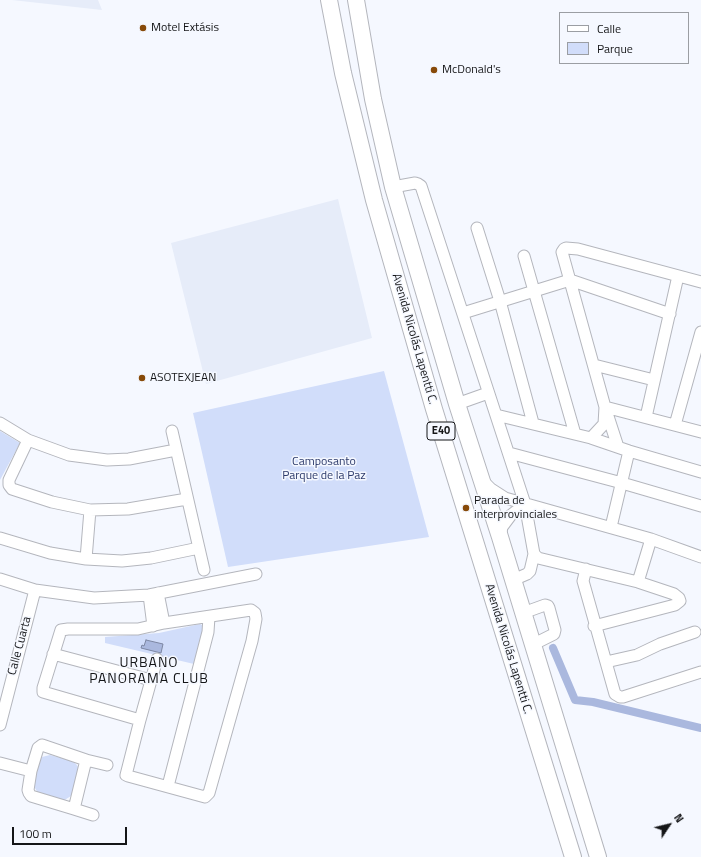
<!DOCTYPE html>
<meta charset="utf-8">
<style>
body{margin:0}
#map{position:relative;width:701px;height:857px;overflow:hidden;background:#f5f8ff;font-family:"Titillium Web",sans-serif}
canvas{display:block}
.legend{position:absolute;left:559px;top:12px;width:130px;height:52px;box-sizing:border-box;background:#f5f8ff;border:1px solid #9b9ea3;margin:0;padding:5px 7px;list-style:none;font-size:12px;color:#151618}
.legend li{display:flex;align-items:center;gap:8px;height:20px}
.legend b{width:20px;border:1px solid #9b9ea3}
.north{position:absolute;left:649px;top:805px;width:40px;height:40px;-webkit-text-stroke:3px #f5f8ff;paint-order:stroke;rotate:55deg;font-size:11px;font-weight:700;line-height:16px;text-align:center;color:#151618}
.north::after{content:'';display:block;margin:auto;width:14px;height:18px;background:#151618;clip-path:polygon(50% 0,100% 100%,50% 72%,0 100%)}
.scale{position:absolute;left:12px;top:827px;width:115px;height:18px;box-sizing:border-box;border:2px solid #151618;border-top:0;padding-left:5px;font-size:12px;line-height:14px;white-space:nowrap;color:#151618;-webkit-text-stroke:3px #f5f8ff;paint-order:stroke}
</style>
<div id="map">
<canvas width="701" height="857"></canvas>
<ul class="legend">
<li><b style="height:5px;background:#fff"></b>Calle</li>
<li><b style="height:11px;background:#d1ddfa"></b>Parque</li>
</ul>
<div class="north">N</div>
<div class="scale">100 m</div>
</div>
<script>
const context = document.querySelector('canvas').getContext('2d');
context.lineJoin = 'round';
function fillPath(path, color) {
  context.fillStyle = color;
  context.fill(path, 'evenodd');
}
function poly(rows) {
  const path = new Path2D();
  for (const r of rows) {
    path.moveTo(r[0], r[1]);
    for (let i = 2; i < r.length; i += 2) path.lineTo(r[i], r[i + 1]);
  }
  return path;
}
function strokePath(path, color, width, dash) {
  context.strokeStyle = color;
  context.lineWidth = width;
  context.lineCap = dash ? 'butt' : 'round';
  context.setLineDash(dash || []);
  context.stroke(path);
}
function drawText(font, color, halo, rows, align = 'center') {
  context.font = font + ' "Titillium Web",sans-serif';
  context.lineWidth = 3;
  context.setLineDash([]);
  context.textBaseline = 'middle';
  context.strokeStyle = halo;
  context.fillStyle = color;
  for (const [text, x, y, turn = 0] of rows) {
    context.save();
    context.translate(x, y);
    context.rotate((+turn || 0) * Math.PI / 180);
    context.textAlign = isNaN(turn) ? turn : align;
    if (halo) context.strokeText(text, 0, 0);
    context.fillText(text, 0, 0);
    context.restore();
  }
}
fillPath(poly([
 [12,0,98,0,102,10],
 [338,199,372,338,206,384,171,243]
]), '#e6ecf9');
fillPath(poly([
 [384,371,429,537,228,567,193,413],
 [0,431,20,443,0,480],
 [200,624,204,626,194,664,105,643,105,637,159,633],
 [50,755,72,761,76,764,79,768,71,796,63,801,38,793,35,788,34,784,40,761,42,757]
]), '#d1ddfa');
const water = poly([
 [146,640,163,644,161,653,141,648,142,645,144,646,146,640]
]);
fillPath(water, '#aab8de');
strokePath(water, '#7d87a3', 1);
strokePath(poly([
 [553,648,575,700,593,702,701,728]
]), '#aab8de', 8);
const minor = poly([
 [393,187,415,183,418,184,421,186,525,504,534,554,538,558,638,582,674,594,679,598,680,601,675,605,594,626],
 [477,228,500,301,533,423],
 [524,256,575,434],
 [463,313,570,280,670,314],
 [594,365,654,380],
 [457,404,488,393],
 [496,415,591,438,629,451,701,472],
 [646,417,678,276],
 [0,423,28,440,69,455,107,460,129,459,176,450],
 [675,425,701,332],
 [172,431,204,570],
 [591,438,604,424,605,407,701,432],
 [28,440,9,480,9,485,12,489,52,502,90,510,128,509,187,499],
 [618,447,605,407,562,252,564,249,566,248,578,249,701,282],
 [509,453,622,483,701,506],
 [483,481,491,489,505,498,651,539,701,557],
 [611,527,629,451],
 [500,537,502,527,511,515,525,504],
 [0,538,50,553,86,559,122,561,151,558,199,548],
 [86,559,90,510],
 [586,569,583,581,585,588,615,694,620,697,623,697,701,672],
 [0,579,35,590,94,598,149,595,256,574],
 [513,580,527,574,530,571,534,554],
 [638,582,651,539],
 [158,593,164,623],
 [149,595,153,626],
 [523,613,545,605,548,606,549,608,555,630,554,634,532,645],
 [53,654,151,680],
 [606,662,637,655,660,644,695,632],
 [140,720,43,692,43,688,61,630,68,629,138,629,164,623,251,610,255,613,256,619,252,641,209,793,205,797,128,776,126,775,140,720,157,659],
 [0,725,35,590],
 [42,745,86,760,74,809,31,796,29,793,28,790,31,771,38,748,42,745],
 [86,760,107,765],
 [0,763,31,771],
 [168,786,208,632,209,617],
 [74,809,93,815]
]);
const highway = poly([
 [329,0,343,73,374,200,434,409,573,857],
 [356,0,373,99,393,187,457,404,500,537,598,857]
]);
strokePath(minor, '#b4b6bd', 13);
strokePath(highway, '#b4b6bd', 18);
strokePath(minor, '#fff', 11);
strokePath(highway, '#fff', 16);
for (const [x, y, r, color] of [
 [143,28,4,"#874a09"],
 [434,70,4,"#874a09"],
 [142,378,4,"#874a09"],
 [466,508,4,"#874a09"]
]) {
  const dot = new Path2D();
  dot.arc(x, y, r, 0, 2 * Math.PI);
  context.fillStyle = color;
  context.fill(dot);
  strokePath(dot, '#f5f8ff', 1.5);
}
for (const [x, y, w] of [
 [441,431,28]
]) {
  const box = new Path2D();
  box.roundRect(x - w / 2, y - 9, w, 18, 3);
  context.fillStyle = '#f5f8ff';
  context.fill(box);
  strokePath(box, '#151618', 1);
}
drawText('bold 11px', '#151618', null, [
 ["E40",441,431]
]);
drawText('12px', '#151618', '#f5f8ff', [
 ["Motel Extásis",151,28],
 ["McDonald's",442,70],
 ["ASOTEXJEAN",150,378],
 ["Parada de",474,501],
 ["interprovinciales",474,515]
], 'left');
drawText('12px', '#151618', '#f5f8ff', [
 ["Avenida Nicolás Lapentti C.",414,339,74],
 ["Calle Cuarta",20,646,-75],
 ["Avenida Nicolás Lapentti C.",508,649,73]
]);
drawText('12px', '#2c3a6b', '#f5f8ff', [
 ["Camposanto",324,462],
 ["Parque de la Paz",324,476]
]);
context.letterSpacing = '1px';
drawText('14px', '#151618', '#f5f8ff', [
 ["URBANO",149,664],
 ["PANORAMA CLUB",149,680]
]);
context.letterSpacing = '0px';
</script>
